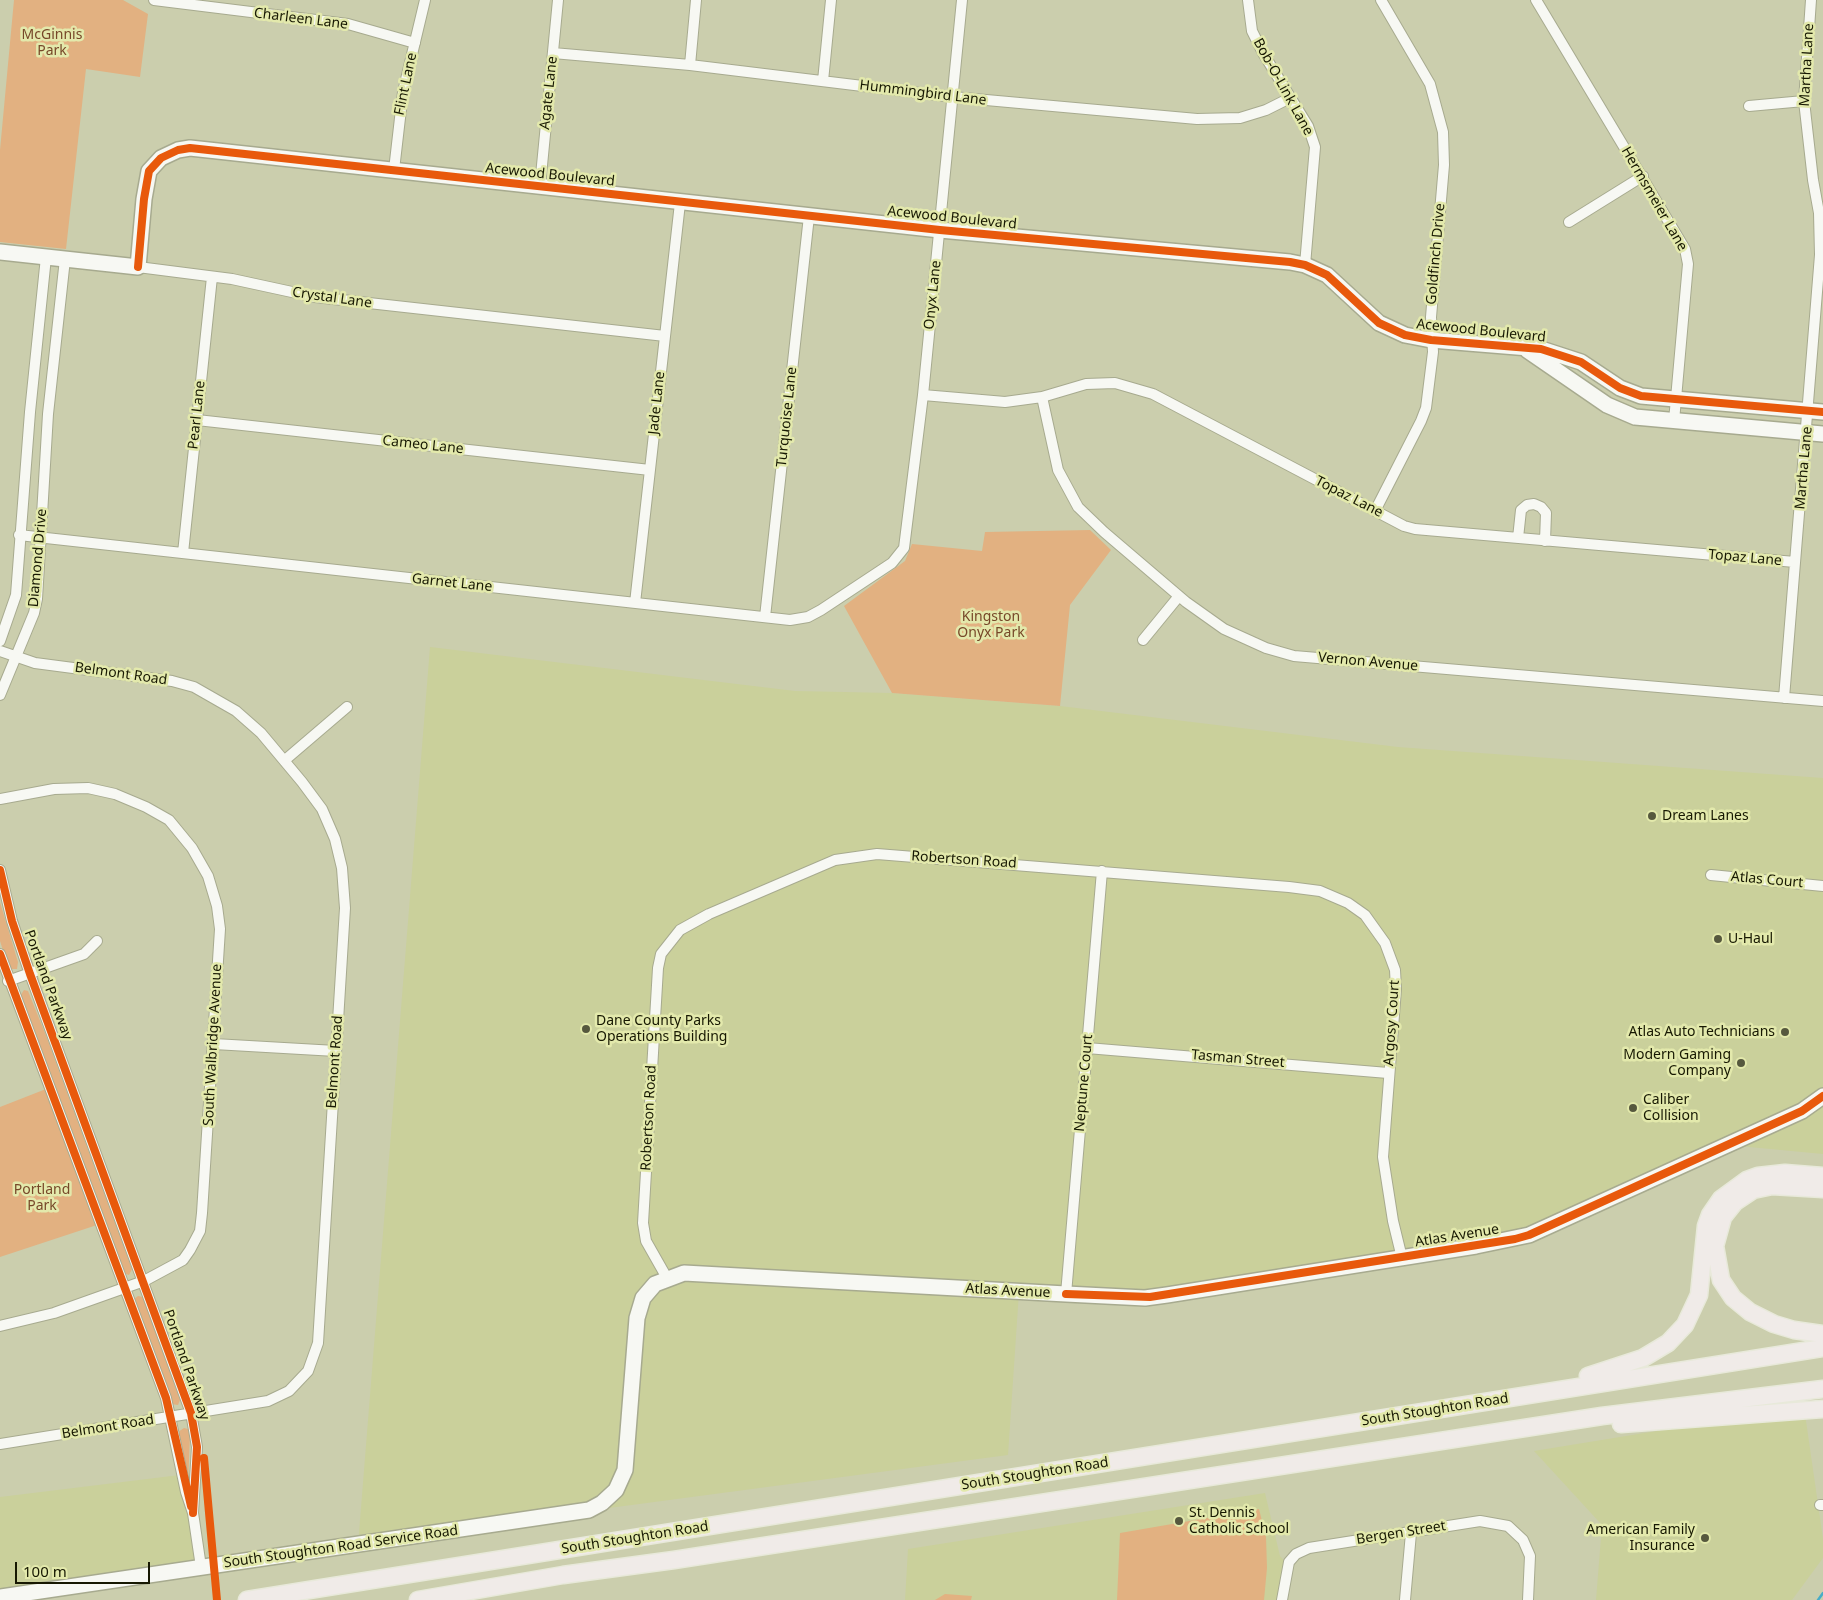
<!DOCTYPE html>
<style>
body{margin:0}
#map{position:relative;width:1823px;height:1600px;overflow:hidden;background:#cbcead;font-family:"Noto Sans",sans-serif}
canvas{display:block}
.scale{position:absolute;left:15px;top:1562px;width:135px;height:22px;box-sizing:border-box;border:2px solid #171802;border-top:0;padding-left:6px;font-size:15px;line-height:18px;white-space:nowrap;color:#171802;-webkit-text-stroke:4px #e3e9ac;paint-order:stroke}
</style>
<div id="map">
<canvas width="1823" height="1600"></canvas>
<div class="scale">100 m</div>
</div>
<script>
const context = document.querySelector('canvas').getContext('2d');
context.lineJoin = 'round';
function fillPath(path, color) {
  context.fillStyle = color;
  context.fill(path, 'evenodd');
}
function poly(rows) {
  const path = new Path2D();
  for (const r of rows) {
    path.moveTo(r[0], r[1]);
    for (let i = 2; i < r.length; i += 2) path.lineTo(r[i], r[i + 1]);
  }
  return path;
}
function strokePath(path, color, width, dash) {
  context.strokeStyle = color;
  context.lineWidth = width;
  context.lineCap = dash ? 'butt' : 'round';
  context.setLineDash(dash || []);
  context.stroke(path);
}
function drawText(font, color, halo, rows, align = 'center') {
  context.font = font + ' "Noto Sans",sans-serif';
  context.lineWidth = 5;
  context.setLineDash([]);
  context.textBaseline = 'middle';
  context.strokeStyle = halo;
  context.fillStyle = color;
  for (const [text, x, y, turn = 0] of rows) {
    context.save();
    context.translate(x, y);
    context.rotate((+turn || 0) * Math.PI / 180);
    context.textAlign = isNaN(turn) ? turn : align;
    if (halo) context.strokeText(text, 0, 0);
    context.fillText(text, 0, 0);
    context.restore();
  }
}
fillPath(poly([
 [430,647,795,691,892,693,1060,706,1398,747,1823,778,1823,1154,1728,1145,1529,1235,1150,1297,1019,1292,1008,1455,579,1512,358,1545],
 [1804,1407,1823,1539,1823,1558,1792,1600,1596,1600,1602,1525,1534,1451],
 [188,1474,201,1567,0,1597,0,1497],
 [1265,1493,1280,1556,1288,1565,1282,1600,905,1600,908,1549]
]), '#cad09b');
fillPath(poly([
 [14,0,123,0,148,14,140,77,86,69,66,249,0,242,0,150],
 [1090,530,1111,550,1070,605,1060,706,892,693,844,606,905,561,912,544,982,551,985,532],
 [0,902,18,962,17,969,10,969,8,966,0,941],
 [24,990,28,991,47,1038,132,1269,129,1275,123,1273,20,996],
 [46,1089,97,1225,0,1257,0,1107],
 [138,1296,143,1297,180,1400,178,1405,171,1404,134,1299],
 [184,1428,188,1429,190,1436,188,1484,178,1432],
 [1259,1509,1266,1537,1267,1568,1264,1600,1117,1600,1120,1533],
 [945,1594,972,1596,971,1600,935,1600]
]), '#e2b181');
strokePath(poly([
 [1818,1600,1823,1593]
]), '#48acc8', 2.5);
const street = poly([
 [154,0,348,24,415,43],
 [1248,0,1252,31,1263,53,1308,126,1315,147,1305,265],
 [1536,0,1685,249,1688,264,1674,421],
 [553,53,690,65,953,97,1197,119,1240,118,1266,110,1290,98],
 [690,65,696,0],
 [823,81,831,0],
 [1749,106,1804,101],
 [394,170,403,92,425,0],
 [540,186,558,0],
 [1569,222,1643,176],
 [138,267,232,279,315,297,665,336],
 [923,395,1005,402,1042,397,1086,384,1115,383,1153,394,1404,526,1415,529,1795,562],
 [1042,397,1058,470,1078,507,1104,532,1186,602,1224,629,1266,648,1294,656,1823,701],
 [197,420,650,470],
 [1375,511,1421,421,1426,408,1433,352,1431,317,1444,165,1443,132,1430,84,1381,0],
 [19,535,790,620,808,617,821,610,892,563,904,548,923,395,962,0],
 [1518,538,1521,510,1527,505,1534,504,1541,507,1546,513,1545,541],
 [183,553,212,277],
 [635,603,680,203],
 [765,617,809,216],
 [1143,640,1179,596],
 [0,641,16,595,30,412,46,257],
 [0,651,35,663,172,681,194,687,236,711,261,733,302,782,322,809,335,839,342,868,345,908,318,1343,308,1371,289,1391,268,1401,0,1444],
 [0,695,34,613,37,599,48,414,65,259],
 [1784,698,1820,255,1819,213,1813,180,1804,101,1811,0],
 [285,760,347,707],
 [0,799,54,789,88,788,115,794,146,807,169,820,192,848,208,876,217,906,220,929,202,1213,200,1231,190,1250,183,1260,144,1281,54,1313,0,1326],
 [0,870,12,921,30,974,191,1413,197,1447,193,1513],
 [1711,875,1823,886],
 [0,954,166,1398,186,1492,193,1513,201,1567],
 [8,981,84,954,97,941],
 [214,1044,336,1051],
 [1087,1048,1388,1073],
 [667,1278,646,1241,643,1223,658,968,661,954,680,930,709,914,835,860,877,854,1289,887,1320,891,1348,903,1365,915,1385,943,1395,970,1396,989,1383,1157,1393,1221,1402,1258],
 [1066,1294,1102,871],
 [1820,1505,1823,1505],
 [1282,1600,1289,1562,1296,1554,1309,1548,1480,1521,1508,1526,1523,1540,1530,1556,1528,1600],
 [1405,1600,1411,1533]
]);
const secondary = poly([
 [0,252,138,267,144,199,149,171,161,158,178,150,190,148,940,230,1290,262,1305,265,1327,275,1379,323,1405,335,1431,340,1541,349,1581,362,1620,388,1641,396,1823,412],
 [1527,350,1607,405,1635,417,1823,434],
 [0,1597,589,1510,602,1503,616,1490,625,1470,637,1318,643,1298,655,1284,684,1273,1066,1294,1145,1298,1167,1295,1476,1246,1529,1235,1802,1111,1823,1096]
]);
const primary = poly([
 [1823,1189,1772,1186,1753,1190,1735,1202,1723,1217,1715,1246,1721,1280,1733,1298,1750,1312,1774,1324,1794,1330,1823,1334],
 [1588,1376,1643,1358,1668,1343,1685,1325,1699,1295,1706,1226,1710,1215,1721,1199,1747,1180,1758,1176,1785,1173,1823,1176],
 [1621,1424,1823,1409],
 [247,1600,1823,1348],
 [418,1600,563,1575,674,1560,1602,1416,1823,1389]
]);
strokePath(street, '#a7aa8f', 12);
strokePath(secondary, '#a7aa8f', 18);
strokePath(primary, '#e8e9da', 19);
strokePath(street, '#f7f8f3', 10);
strokePath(secondary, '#f7f8f3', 15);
strokePath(primary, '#f0ebe8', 16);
strokePath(poly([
 [138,267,144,199,149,171,161,158,178,150,190,148,940,230,1290,262,1305,265,1327,275,1379,323,1405,335,1431,340,1541,349,1581,362,1620,388,1641,396,1823,412],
 [0,870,12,921,30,974,191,1413,197,1447,193,1513],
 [0,954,166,1398,191,1506],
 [1066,1294,1150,1297,1515,1239,1529,1235,1802,1111,1823,1096],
 [204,1458,217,1600]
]), '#e8590c', 8);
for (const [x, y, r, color] of [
 [1652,816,5,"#56583e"],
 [1718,939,5,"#56583e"],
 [586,1029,5,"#56583e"],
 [1785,1032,5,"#56583e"],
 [1741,1063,5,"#56583e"],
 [1633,1108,5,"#56583e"],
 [1179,1521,5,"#56583e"],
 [1705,1538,5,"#56583e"]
]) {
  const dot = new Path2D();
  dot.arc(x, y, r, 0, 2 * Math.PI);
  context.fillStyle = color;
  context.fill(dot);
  strokePath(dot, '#e3e9ac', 2);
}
drawText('14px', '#171802', '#e3e9ac', [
 ["Charleen Lane",301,19,7],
 ["Martha Lane",1807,65,-87],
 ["Flint Lane",406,84,-78],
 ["Bob-O-Link Lane",1283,87,61],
 ["Agate Lane",549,93,-84],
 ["Hummingbird Lane",923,93,7],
 ["Acewood Boulevard",550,175,6],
 ["Hermsmeier Lane",1654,199,60],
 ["Acewood Boulevard",952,218,6],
 ["Goldfinch Drive",1436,254,-85],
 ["Onyx Lane",933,295,-84],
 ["Crystal Lane",332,298,8],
 ["Acewood Boulevard",1481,331,6],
 ["Jade Lane",657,403,-84],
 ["Pearl Lane",197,415,-84],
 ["Turquoise Lane",787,417,-84],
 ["Cameo Lane",423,445,6],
 ["Martha Lane",1804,468,-85],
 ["Topaz Lane",1349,497,27],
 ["Diamond Drive",38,558,-85],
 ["Topaz Lane",1745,558,5],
 ["Garnet Lane",452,583,6],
 ["Vernon Avenue",1368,662,5],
 ["Belmont Road",121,674,8],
 ["Robertson Road",964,860,4],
 ["Atlas Court",1767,880,5],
 ["Portland Parkway",48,985,70],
 ["Argosy Court",1392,1023,-86],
 ["South Walbridge Avenue",213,1045,-87],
 ["Tasman Street",1238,1059,5],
 ["Belmont Road",335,1062,-86],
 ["Neptune Court",1084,1083,-85],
 ["Robertson Road",649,1118,-87],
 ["Atlas Avenue",1457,1236,-9],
 ["Atlas Avenue",1008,1291,3],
 ["Portland Parkway",186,1365,71],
 ["South Stoughton Road",1435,1410,-9],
 ["Belmont Road",108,1427,-9],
 ["South Stoughton Road",1035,1474,-9],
 ["Bergen Street",1401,1533,-9],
 ["South Stoughton Road",635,1538,-9],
 ["South Stoughton Road Service Road",341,1547,-8]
]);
drawText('14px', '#774829', '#e3e9ac', [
 ["McGinnis",52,35],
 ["Park",52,51],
 ["Kingston",991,617],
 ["Onyx Park",991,633],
 ["Portland",42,1190],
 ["Park",42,1206]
]);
drawText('14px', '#171802', '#e3e9ac', [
 ["Dream Lanes",1662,816],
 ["U-Haul",1728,939],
 ["Dane County Parks",596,1021],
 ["Operations Building",596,1037],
 ["Atlas Auto Technicians",1775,1032,"right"],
 ["Modern Gaming",1731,1055,"right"],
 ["Company",1731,1071,"right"],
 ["Caliber",1643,1100],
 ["Collision",1643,1116],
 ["St. Dennis",1189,1513],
 ["Catholic School",1189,1529],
 ["American Family",1695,1530,"right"],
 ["Insurance",1695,1546,"right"]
], 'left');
</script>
